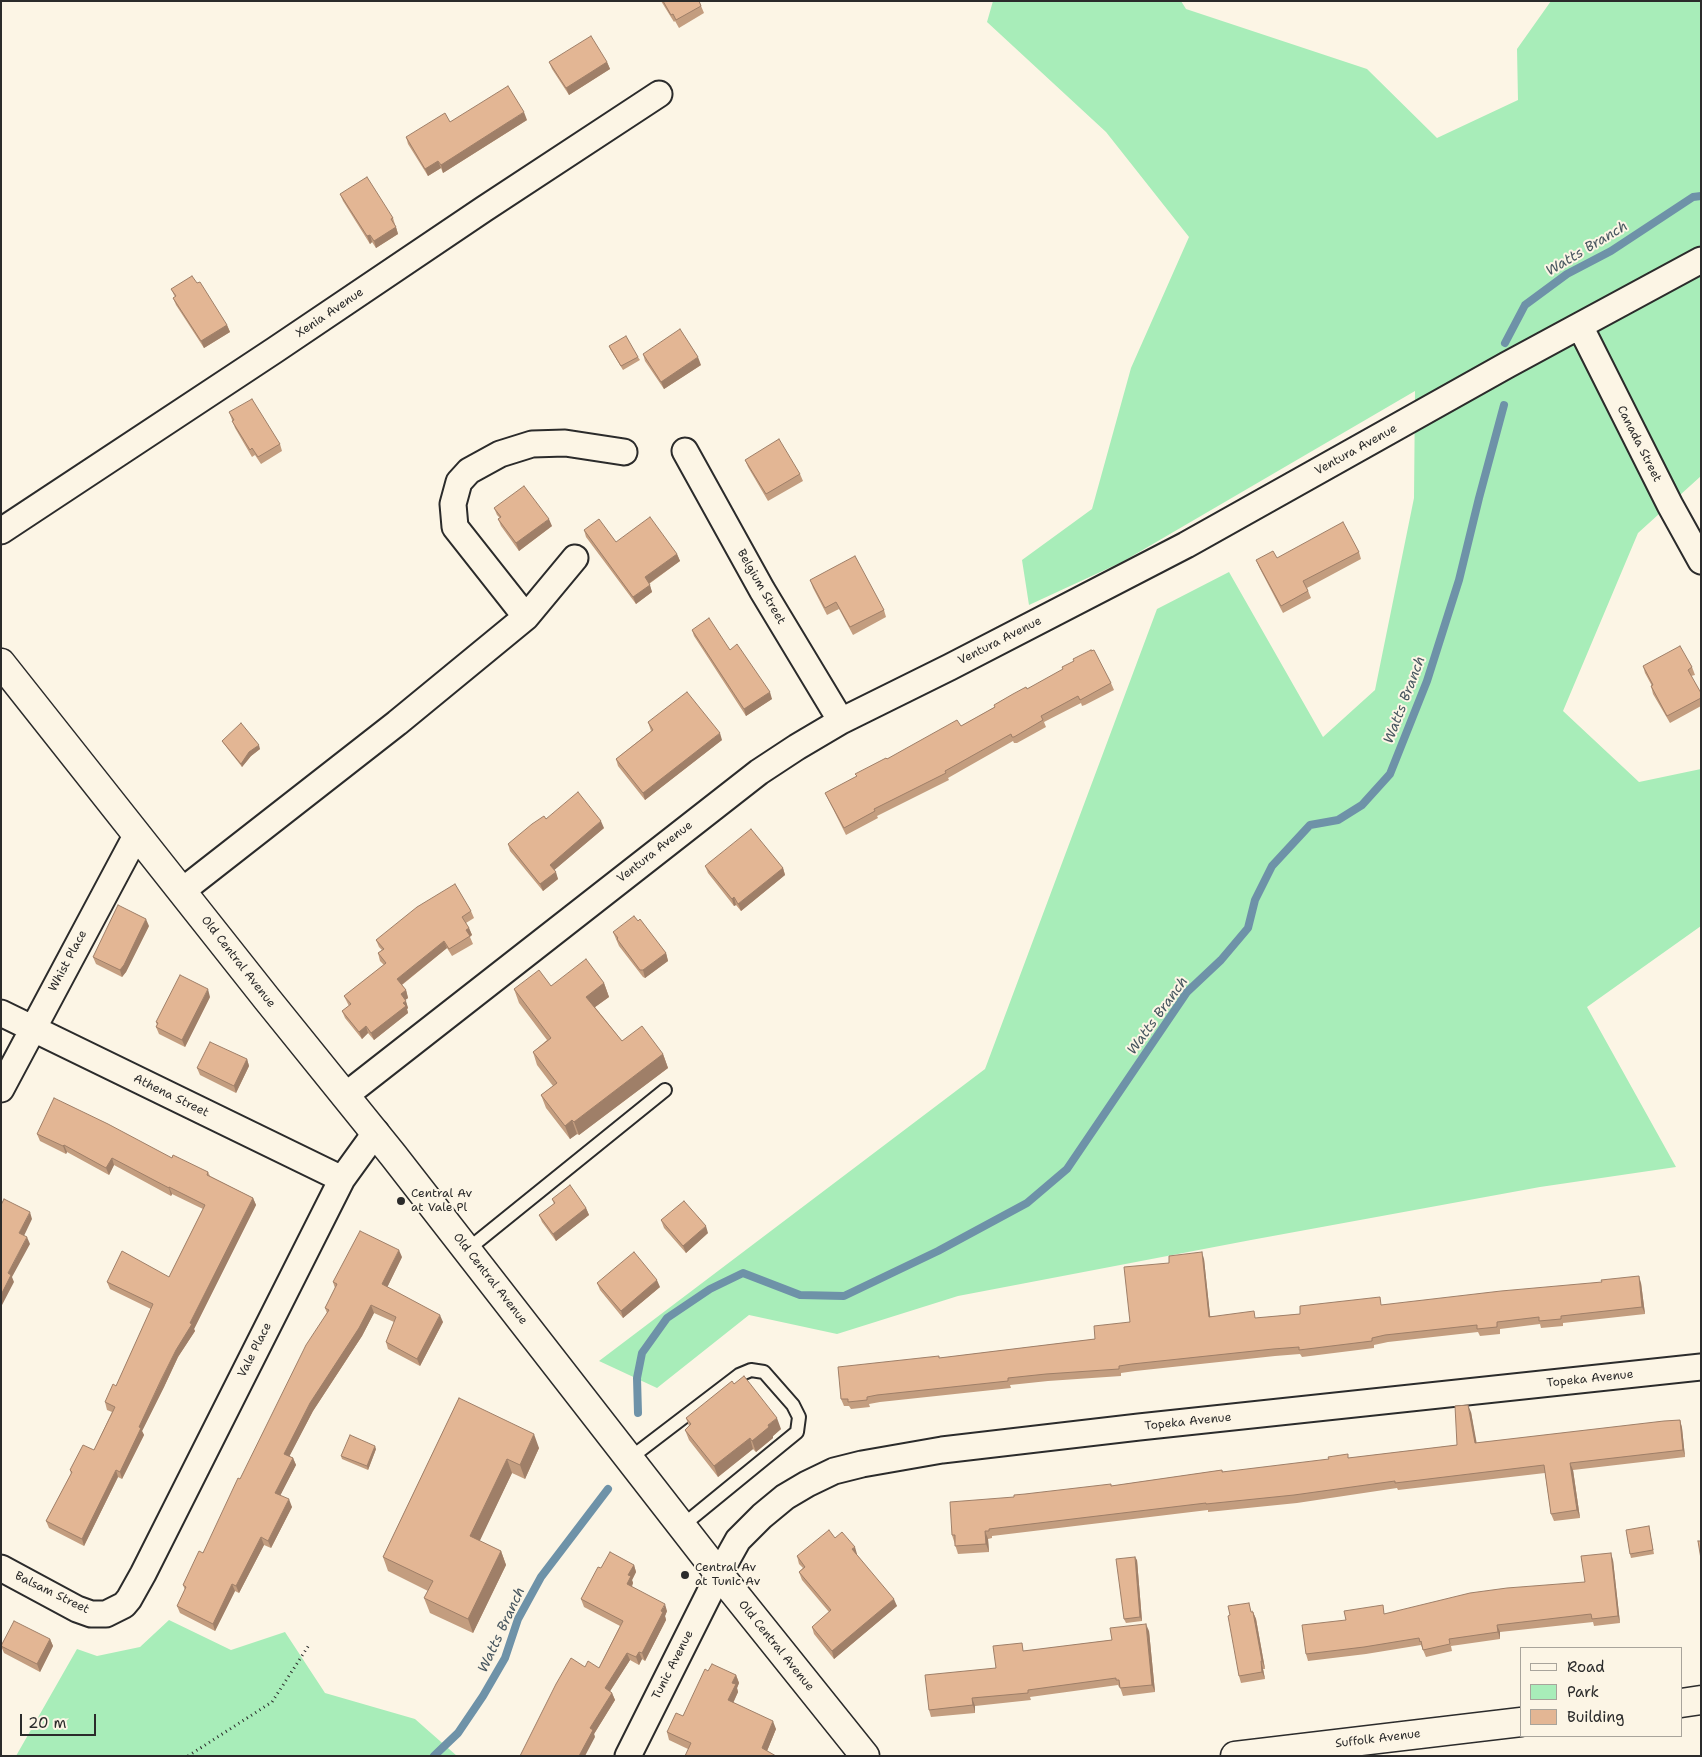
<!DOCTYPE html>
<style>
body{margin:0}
#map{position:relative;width:1702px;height:1757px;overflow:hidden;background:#fcf5e5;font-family:"Shantell Sans",sans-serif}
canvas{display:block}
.frame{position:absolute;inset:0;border:2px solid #2b2b2b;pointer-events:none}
.legend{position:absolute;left:1520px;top:1647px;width:162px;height:90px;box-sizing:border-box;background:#fcf5e5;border:1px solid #a8a49b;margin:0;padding:6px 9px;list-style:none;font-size:15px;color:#2b2b2b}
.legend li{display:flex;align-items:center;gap:10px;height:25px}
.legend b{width:25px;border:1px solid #a8a49b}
.scale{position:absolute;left:20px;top:1714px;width:76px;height:22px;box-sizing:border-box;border:2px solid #2b2b2b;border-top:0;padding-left:6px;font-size:15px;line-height:18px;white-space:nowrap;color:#2b2b2b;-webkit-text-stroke:4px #fcf5e5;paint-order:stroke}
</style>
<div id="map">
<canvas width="1702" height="1757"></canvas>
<div class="frame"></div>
<ul class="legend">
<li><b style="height:6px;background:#fcf5e5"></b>Road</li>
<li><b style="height:14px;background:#a8edb9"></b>Park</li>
<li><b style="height:14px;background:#e3b694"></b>Building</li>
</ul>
<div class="scale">20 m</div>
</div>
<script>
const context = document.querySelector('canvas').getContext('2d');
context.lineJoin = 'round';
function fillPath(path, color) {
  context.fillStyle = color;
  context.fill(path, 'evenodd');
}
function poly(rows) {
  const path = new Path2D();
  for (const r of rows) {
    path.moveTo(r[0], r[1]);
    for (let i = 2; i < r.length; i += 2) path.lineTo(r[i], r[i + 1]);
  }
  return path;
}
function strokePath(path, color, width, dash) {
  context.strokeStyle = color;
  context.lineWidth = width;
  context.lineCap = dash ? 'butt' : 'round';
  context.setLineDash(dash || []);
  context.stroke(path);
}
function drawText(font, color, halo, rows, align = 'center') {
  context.font = font + ' "Shantell Sans",sans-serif';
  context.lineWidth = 4;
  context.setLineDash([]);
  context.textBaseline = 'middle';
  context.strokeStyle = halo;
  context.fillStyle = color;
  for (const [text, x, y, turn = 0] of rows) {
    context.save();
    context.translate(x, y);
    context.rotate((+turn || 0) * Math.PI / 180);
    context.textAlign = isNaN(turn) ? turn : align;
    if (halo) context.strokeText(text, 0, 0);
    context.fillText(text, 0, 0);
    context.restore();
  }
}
fillPath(poly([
 [993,1,1181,1,1186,9,1367,69,1437,138,1518,100,1517,49,1551,1,1701,1,1701,476,1638,533,1563,711,1639,782,1701,769,1701,926,1587,1007,1676,1167,1540,1187,1251,1240,958,1296,837,1334,749,1315,657,1388,599,1361,985,1069,1157,609,1229,572,1323,737,1375,690,1414,498,1415,391,1122,562,1029,605,1022,560,1092,509,1131,368,1189,237,1106,132,987,22],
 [169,1620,231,1650,285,1632,325,1693,415,1719,457,1756,16,1756,77,1649,97,1656,140,1647]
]), '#a8edb9');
strokePath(poly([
 [1505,343,1525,305,1567,274,1611,251,1693,197,1701,196],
 [638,1413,637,1378,642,1353,667,1318,710,1289,743,1273,800,1295,844,1296,938,1251,1027,1203,1067,1169,1187,992,1221,960,1248,928,1255,900,1272,866,1310,825,1338,820,1362,805,1390,774,1427,681,1459,580,1479,498,1504,405],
 [434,1756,458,1733,483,1696,505,1658,518,1619,541,1577,608,1489]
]), '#6e92a8', 8);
const service = poly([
 [467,1250,665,1090],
 [629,1459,739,1375,751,1370,764,1372,793,1405,799,1417,797,1432,682,1526]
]);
const minor = poly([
 [1580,326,1670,505,1701,561],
 [685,451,762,590,841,721],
 [1,531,275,350,484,209,659,94],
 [526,617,455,527,453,504,459,482,469,471,500,454,532,444,565,443,624,452],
 [182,891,397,723,526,617,575,558],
 [1,1013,342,1179],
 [1,1089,137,834],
 [346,1095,759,772,797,747,841,721,950,667,1186,545,1507,365,1701,260],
 [1,1568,77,1609,91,1614,106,1614,124,1605,129,1599,143,1574,342,1179,376,1132],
 [628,1756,719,1574,738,1540,762,1516,785,1497,807,1484,834,1471,862,1464,942,1450,1139,1427,1701,1367]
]);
const tertiary = poly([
 [1681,1703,1701,1700],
 [1235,1756,1521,1722]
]);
const secondary = poly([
 [1,663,267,999,393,1155,719,1574,865,1756]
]);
strokePath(service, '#2b2b2b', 16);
strokePath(minor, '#2b2b2b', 29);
strokePath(tertiary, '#2b2b2b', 31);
strokePath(secondary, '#2b2b2b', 31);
strokePath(poly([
 [188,1756,272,1702,309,1645]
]), '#2b2b2b', 3, [1, 4]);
strokePath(service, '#fcf5e5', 12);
strokePath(minor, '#fcf5e5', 25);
strokePath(tertiary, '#fcf5e5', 28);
strokePath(secondary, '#fcf5e5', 28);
fillPath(poly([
 [661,1,699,1,704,13,679,28,675,21,674,22],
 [549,62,607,62,610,69,569,95,552,69],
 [527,120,443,173,441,168,428,176,408,144,406,137,450,122],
 [340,194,393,218,398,234,376,248,372,242,370,244,343,201],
 [171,289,227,325,230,332,204,348,176,305,173,298,175,297],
 [609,346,638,357,640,360,623,370,610,349],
 [643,354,701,365,664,389,645,361],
 [229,412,280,444,282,451,261,464,255,455,252,457,235,428],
 [745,460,800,474,803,481,768,501,748,467],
 [494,508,552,526,519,551,501,526,498,519,500,518,497,515],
 [584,530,616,542,677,554,680,561,649,584,652,592,636,604,586,537],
 [1359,552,1361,559,1307,588,1311,598,1283,613,1259,567,1256,560,1277,558],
 [810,580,884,610,886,617,853,635,839,609,827,615,813,588],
 [692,630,730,650,772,699,746,716,694,636],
 [1643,666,1692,667,1695,675,1691,676,1701,693,1701,706,1670,723,1653,694,1651,686,1652,686,1645,673],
 [1111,683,1114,690,1085,705,1082,706,1081,703,1044,722,1046,727,1017,743,1014,743,1013,741,948,778,949,780,877,816,878,818,846,835,825,793,856,777,887,759,961,726,1027,689],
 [648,722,722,740,645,800,618,766,616,759,651,731],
 [222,741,260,749,251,756,242,767,224,744],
 [546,819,604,828,554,870,558,879,543,891,510,851,508,844],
 [705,866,783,868,785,875,741,911,736,905,734,906,708,873],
 [471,911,474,918,466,923,469,928,472,935,470,937,473,944,452,956,447,948,402,985,406,990,408,998,405,1000,408,1008,407,1009,408,1013,374,1040,368,1033,362,1039,345,1018,342,1011,349,1006,344,996,384,965,380,961,378,953,382,950,379,947,376,940],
 [638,921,666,953,668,961,645,978,643,977,619,946,613,932],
 [149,926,126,972,122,977,96,964,93,957],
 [604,983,609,997,595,1007,622,1041,663,1054,668,1068,579,1135,577,1134,570,1139,546,1108,541,1095,553,1086,537,1065,533,1052,547,1040,519,1003,514,989,551,986],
 [210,997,185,1047,159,1034,156,1027,157,1025,156,1022],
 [247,1059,249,1066,236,1093,200,1075,197,1068],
 [37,1134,172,1158,208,1172,210,1176,253,1198,256,1205,194,1329,195,1331,178,1357,164,1387,142,1431,144,1435,122,1479,118,1477,84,1546,49,1528,46,1521,71,1474,70,1470,94,1450,112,1412,107,1410,105,1402,116,1386,151,1309,110,1289,107,1282,169,1277,203,1209,172,1194,171,1196,114,1165,109,1175,67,1152,66,1154,40,1141],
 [552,1199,586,1208,589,1215,556,1241,542,1222,539,1215,554,1204],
 [661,1220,708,1233,686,1253,664,1228],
 [402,1257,387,1287,443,1322,420,1366,388,1349,386,1342,394,1322,374,1313,362,1336,313,1411,289,1456,293,1458,296,1465,280,1495,292,1507,271,1548,264,1545,239,1593,235,1591,215,1631,180,1613,177,1606,185,1590,183,1585,203,1553,327,1313,325,1308,335,1288,333,1282],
 [1204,1259,1210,1316,1256,1318,1300,1314,1383,1305,1641,1283,1645,1314,1563,1323,1563,1326,1541,1328,1540,1324,1500,1329,1500,1334,1480,1336,1478,1332,1388,1342,1374,1345,1374,1348,1302,1357,1300,1354,1275,1356,1135,1371,1121,1373,1121,1376,1048,1381,1010,1385,1011,1388,880,1402,869,1404,870,1407,851,1409,849,1406,844,1406,841,1399,940,1358,1095,1339,1130,1322],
 [597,1283,660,1287,623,1318,600,1290],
 [459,1398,539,1448,525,1479,512,1473,479,1541,501,1551,506,1565,473,1633,430,1613,424,1598,428,1591,388,1571,383,1557],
 [1471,1412,1476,1443,1680,1420,1682,1428,1685,1457,1573,1470,1580,1518,1554,1521,1551,1514,1545,1473,1398,1490,1397,1488,1297,1503,1208,1512,1208,1510,992,1536,992,1538,988,1539,989,1552,958,1554,952,1535,1014,1497,1111,1486,1222,1470,1223,1472,1349,1458,1457,1445],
 [686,1418,781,1429,773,1436,773,1438,756,1452,753,1449,718,1477,689,1440,685,1430,689,1426],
 [376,1449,368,1470,342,1459,341,1456],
 [1649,1526,1654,1554,1631,1558,1630,1554],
 [835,1538,857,1554,857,1555,897,1606,834,1659,814,1634,812,1627,829,1612,802,1580,799,1572,803,1568,799,1564,797,1556],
 [1137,1560,1142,1621,1126,1623,1124,1619],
 [1613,1560,1620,1623,1594,1626,1593,1622,1500,1632,1500,1639,1451,1646,1452,1651,1426,1657,1421,1645,1366,1654,1308,1661,1306,1654,1346,1620,1585,1582],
 [634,1565,636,1572,632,1580,633,1583,632,1587,667,1611,665,1616,666,1620,645,1661,642,1659,639,1665,630,1660,610,1691,612,1693,615,1700,594,1734,595,1737,556,1684,585,1667,599,1668,620,1626,584,1607,581,1599,601,1568],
 [1252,1610,1256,1619,1265,1669,1263,1669,1265,1679,1241,1683,1239,1676],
 [1149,1631,1155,1692,1123,1696,1120,1687,1119,1687,1118,1685,1030,1697,1031,1700,975,1706,975,1713,931,1717,929,1710,996,1668,1025,1651,1112,1640],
 [50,1639,53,1646,40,1672,4,1653,1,1646],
 [708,1671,736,1675,739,1683,737,1688,738,1692,733,1702,776,1729,767,1751,688,1749,669,1740,667,1732,683,1716]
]), '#c39d7f');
fillPath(poly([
 [607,62,610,69,569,95,566,88],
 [524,112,527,120,443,173,441,165],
 [438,161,441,168,428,176,425,169],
 [396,227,398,234,376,248,374,241],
 [370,235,372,242,370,244,367,236],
 [227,325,230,332,204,348,201,341],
 [698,357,701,365,664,389,661,382],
 [549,519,552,526,519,551,516,543],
 [677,554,680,561,648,584,645,577],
 [650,585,652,592,636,604,633,597],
 [770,692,772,699,746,716,744,709],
 [720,733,722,740,645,800,643,793],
 [259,745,260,749,251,756,242,767,241,764,249,752],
 [601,821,604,828,552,872,550,865],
 [783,868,785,875,741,911,738,904],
 [556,872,558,879,543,891,540,884],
 [734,897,736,905,734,906,732,899],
 [146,919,149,926,126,972,122,977,120,970],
 [469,928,472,935,469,937,466,930],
 [444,941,447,948,400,986,397,979],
 [666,953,668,961,645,978,643,970],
 [604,983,609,997,591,1010,586,997],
 [208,989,210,997,185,1047,182,1040],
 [406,990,408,998,404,1001,401,994],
 [406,1001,408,1008,407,1009,408,1013,374,1040,371,1033],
 [366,1026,368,1033,362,1039,359,1032],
 [663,1054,668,1068,579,1135,574,1122],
 [247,1059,249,1066,236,1093,234,1086],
 [572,1120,577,1134,570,1139,565,1126],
 [64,1145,67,1152,66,1154,63,1146],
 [112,1158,114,1165,109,1175,106,1168],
 [169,1187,172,1194,171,1196,169,1188],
 [253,1198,256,1205,194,1329,195,1331,178,1357,164,1387,142,1431,144,1435,122,1479,120,1472,139,1427,176,1350,190,1323],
 [586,1208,589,1215,556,1241,553,1234],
 [30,1212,32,1219,22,1240,19,1233],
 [706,1226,708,1233,686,1253,683,1246],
 [27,1237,30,1244,12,1277,14,1282,1,1307,1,1295,8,1273],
 [399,1250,402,1257,385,1292,382,1284],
 [1202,1252,1204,1259,1211,1324,1209,1317],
 [1639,1276,1641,1283,1645,1314,1642,1307],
 [657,1280,660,1287,623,1318,621,1311],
 [371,1305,374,1313,362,1336,313,1411,287,1461,284,1454,310,1403],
 [440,1315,443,1322,420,1366,417,1359],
 [1468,1405,1471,1412,1478,1450,1475,1443],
 [777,1418,781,1429,773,1436,773,1438,756,1452,752,1441,768,1425],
 [1680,1420,1682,1428,1685,1457,1683,1450],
 [534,1434,539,1448,525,1479,520,1465],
 [750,1438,753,1449,718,1477,714,1466],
 [375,1446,376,1449,368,1470,367,1466],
 [293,1458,296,1465,278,1500,275,1493],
 [507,1459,512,1473,475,1551,470,1536],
 [1570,1463,1573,1470,1580,1518,1577,1510],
 [116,1470,118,1477,84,1546,82,1539],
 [289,1499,292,1507,271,1548,268,1541],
 [985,1531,988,1539,989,1552,986,1544],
 [261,1537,264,1545,239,1593,236,1586],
 [855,1547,857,1554,855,1556,852,1549],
 [501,1551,506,1565,473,1633,468,1619],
 [1611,1553,1613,1560,1620,1623,1618,1616],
 [1135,1557,1137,1560,1142,1621,1140,1617],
 [634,1565,636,1572,632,1580,633,1583,629,1591,627,1584,628,1575],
 [232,1584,235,1591,215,1631,213,1624],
 [894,1599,897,1606,834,1659,832,1651],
 [665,1604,667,1611,665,1616,666,1620,645,1661,642,1653],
 [1253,1612,1256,1619,1265,1669,1262,1661],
 [1146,1624,1149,1631,1155,1692,1152,1685],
 [1497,1625,1500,1632,1500,1639,1498,1632],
 [50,1639,53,1646,40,1672,37,1664],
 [639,1652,642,1659,639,1665,636,1657],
 [627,1653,630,1660,607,1696,605,1688],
 [1261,1661,1263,1669,1265,1679,1262,1672],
 [736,1675,739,1683,737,1688,738,1692,731,1708,728,1700,732,1683],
 [612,1693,615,1700,594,1734,595,1737,585,1756,579,1756,590,1728],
 [972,1698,975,1706,975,1713,973,1705],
 [773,1721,776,1729,765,1756,762,1748]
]), '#9f7f68');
const building = poly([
 [663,1,699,1,701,6,676,20,673,14,671,15,663,1],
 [591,36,607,62,566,88,549,62,591,36],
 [508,86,524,112,441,165,438,161,425,169,406,137,445,113,450,122,508,86],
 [367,177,393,218,391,219,396,227,374,241,370,235,367,236,340,194,367,177],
 [192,276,197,283,200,282,227,325,201,341,173,298,176,296,171,289,192,276],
 [680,329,698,357,661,382,643,354,680,329],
 [626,336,638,357,621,366,609,346,626,336],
 [252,399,280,444,258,457,252,448,250,450,232,421,234,420,229,412,252,399],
 [779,439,800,474,766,494,745,460,779,439],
 [524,486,549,519,516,543,498,519,501,517,494,508,524,486],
 [650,517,677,554,645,577,650,585,633,597,584,530,599,519,616,542,650,517],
 [1343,522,1359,552,1303,581,1308,591,1281,606,1256,560,1273,551,1277,558,1343,522],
 [855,556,884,610,850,627,836,602,825,608,810,580,855,556],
 [709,618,730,650,737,644,770,692,744,709,692,630,709,618],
 [1680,646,1692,667,1688,670,1701,693,1701,698,1667,716,1651,686,1653,685,1643,666,1680,646],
 [1091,650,1091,651,1094,650,1111,683,1082,699,1080,700,1078,696,1041,716,1043,720,1014,737,1012,737,1011,734,945,771,946,773,874,809,875,811,844,828,825,793,857,776,855,774,886,758,887,759,957,720,961,726,995,707,994,705,1013,694,1026,687,1027,689,1063,669,1062,667,1074,661,1073,659,1091,650],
 [687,692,720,733,643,793,616,759,653,730,648,722,687,692],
 [241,723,259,745,249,752,241,764,222,741,241,723],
 [578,792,601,821,550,865,556,872,540,884,508,844,532,824,544,816,546,819,578,792],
 [751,829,783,868,738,904,734,897,732,899,705,866,751,829],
 [455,884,471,911,462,917,469,928,466,930,470,936,449,949,444,941,397,979,406,990,401,994,406,1001,403,1003,406,1006,371,1033,366,1026,359,1032,342,1011,351,1004,344,996,386,963,378,953,384,949,376,940,417,907,455,884],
 [118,905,146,919,124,965,120,970,93,957,118,905],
 [634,916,638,921,640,919,666,953,643,970,640,970,617,939,618,938,613,932,634,916],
 [586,959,604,983,586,997,622,1041,642,1026,663,1054,574,1122,572,1120,565,1126,541,1095,557,1083,533,1052,551,1038,514,989,539,970,551,986,586,959],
 [180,975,208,989,182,1040,156,1027,158,1023,156,1022,180,975],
 [210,1042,247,1059,234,1086,197,1068,210,1042],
 [54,1098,108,1124,172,1158,173,1155,208,1172,207,1175,253,1198,190,1323,192,1324,176,1350,161,1380,139,1427,141,1428,120,1472,116,1470,82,1539,46,1521,72,1472,70,1470,83,1445,94,1450,115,1407,105,1402,113,1384,116,1386,153,1304,107,1282,122,1251,169,1277,205,1205,169,1187,169,1188,112,1158,106,1168,64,1145,63,1146,37,1134,54,1098],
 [570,1185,586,1208,553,1234,539,1215,555,1203,552,1199,570,1185],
 [4,1199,30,1212,19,1233,27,1237,8,1273,11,1275,1,1295,1,1205,4,1199],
 [684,1201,706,1226,683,1246,661,1220,684,1201],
 [360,1231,399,1250,382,1284,440,1315,417,1359,386,1342,396,1317,371,1305,359,1328,310,1403,284,1454,293,1458,275,1493,289,1499,268,1541,261,1537,236,1586,232,1584,213,1624,177,1606,186,1587,183,1585,199,1551,203,1553,238,1478,240,1479,306,1345,329,1310,325,1308,337,1284,333,1282,360,1231],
 [634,1252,657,1280,621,1311,597,1283,634,1252],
 [1202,1252,1209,1317,1254,1311,1255,1318,1300,1314,1300,1306,1380,1297,1381,1305,1501,1291,1602,1282,1601,1280,1639,1276,1642,1307,1561,1316,1561,1319,1539,1321,1539,1317,1497,1322,1497,1327,1477,1329,1477,1325,1385,1335,1372,1338,1372,1341,1299,1350,1299,1347,1273,1349,1132,1364,1119,1366,1119,1369,1046,1374,1008,1378,1008,1381,877,1395,867,1397,867,1400,848,1402,848,1399,841,1399,838,1367,939,1356,939,1358,1095,1339,1094,1326,1130,1322,1124,1267,1169,1263,1169,1256,1202,1252],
 [744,1376,777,1418,768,1425,769,1427,752,1441,750,1438,714,1466,685,1430,691,1424,686,1418,732,1381,734,1384,744,1376],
 [459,1398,534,1434,520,1465,507,1459,470,1536,501,1551,468,1619,424,1598,433,1581,383,1557,459,1398],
 [1468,1405,1475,1443,1664,1421,1680,1420,1683,1450,1570,1463,1577,1510,1551,1514,1544,1465,1395,1483,1395,1481,1294,1495,1206,1504,1206,1503,989,1529,989,1531,985,1531,986,1544,955,1546,955,1535,952,1535,950,1502,1014,1497,1014,1495,1025,1494,1111,1484,1111,1486,1222,1470,1222,1472,1329,1459,1328,1457,1348,1454,1348,1458,1457,1445,1455,1406,1468,1405],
 [350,1435,375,1446,367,1466,341,1456,350,1435],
 [1649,1526,1653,1550,1630,1554,1626,1530,1649,1526],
 [829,1530,835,1538,842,1532,855,1547,852,1549,894,1599,832,1651,812,1627,831,1610,799,1572,805,1567,797,1556,829,1530],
 [1698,1541,1701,1541,1701,1559,1698,1541],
 [610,1552,634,1565,628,1575,631,1576,627,1584,665,1604,661,1611,663,1612,642,1653,639,1652,636,1657,627,1653,605,1688,612,1693,590,1728,593,1730,579,1756,520,1756,556,1684,571,1658,585,1667,588,1661,599,1668,623,1621,581,1599,598,1567,601,1568,610,1552],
 [1611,1553,1618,1616,1592,1619,1591,1614,1497,1625,1498,1632,1449,1639,1450,1644,1423,1650,1421,1641,1420,1642,1419,1638,1364,1647,1306,1654,1302,1625,1346,1620,1344,1611,1383,1605,1384,1614,1470,1593,1507,1588,1585,1582,1581,1556,1611,1553],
 [1135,1557,1140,1617,1124,1619,1116,1559,1135,1557],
 [1249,1603,1251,1612,1253,1612,1262,1661,1261,1661,1262,1672,1239,1676,1228,1616,1230,1615,1228,1606,1249,1603],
 [14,1621,50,1639,37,1664,1,1646,14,1621],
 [1146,1624,1152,1685,1120,1688,1119,1680,1116,1680,1116,1678,1028,1690,1028,1693,972,1698,973,1705,929,1710,925,1675,996,1668,993,1646,1022,1643,1023,1651,1112,1640,1110,1628,1146,1624],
 [712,1664,736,1675,732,1683,736,1684,728,1700,773,1721,762,1748,776,1756,685,1756,691,1743,667,1732,676,1713,683,1716,705,1669,708,1671,712,1664]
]);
fillPath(building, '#e3b694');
strokePath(building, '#9f7f68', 1);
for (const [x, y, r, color] of [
 [401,1201,5,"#2b2b2b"],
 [685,1575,5,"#2b2b2b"]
]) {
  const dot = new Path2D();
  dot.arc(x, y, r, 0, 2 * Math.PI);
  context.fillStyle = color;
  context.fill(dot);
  strokePath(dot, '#fcf5e5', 2);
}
drawText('12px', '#2b2b2b', '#fcf5e5', [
 ["Xenia Avenue",330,313,-34],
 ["Canada Street",1639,444,63],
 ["Ventura Avenue",1356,450,-29],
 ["Belgium Street",761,587,60],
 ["Ventura Avenue",1000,641,-27],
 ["Ventura Avenue",655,852,-38],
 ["Whist Place",68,961,-62],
 ["Old Central Avenue",238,962,52],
 ["Athena Street",171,1096,26],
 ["Old Central Avenue",490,1279,52],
 ["Vale Place",255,1350,-63],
 ["Topeka Avenue",1590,1379,-6],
 ["Topeka Avenue",1188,1422,-6],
 ["Balsam Street",52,1593,26],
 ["Old Central Avenue",776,1646,51],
 ["Tunic Avenue",673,1665,-63],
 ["Suffolk Avenue",1378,1739,-7]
]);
drawText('12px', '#2b2b2b', '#fcf5e5', [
 ["Central Av",411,1194],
 ["at Vale Pl",411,1208],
 ["Central Av",695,1568],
 ["at Tunic Av",695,1582]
], 'left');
drawText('italic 14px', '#47565f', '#fcf5e5', [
 ["Watts Branch",1587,249,-31],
 ["Watts Branch",1405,700,-69],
 ["Watts Branch",1158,1016,-54],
 ["Watts Branch",502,1630,-65]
]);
</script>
